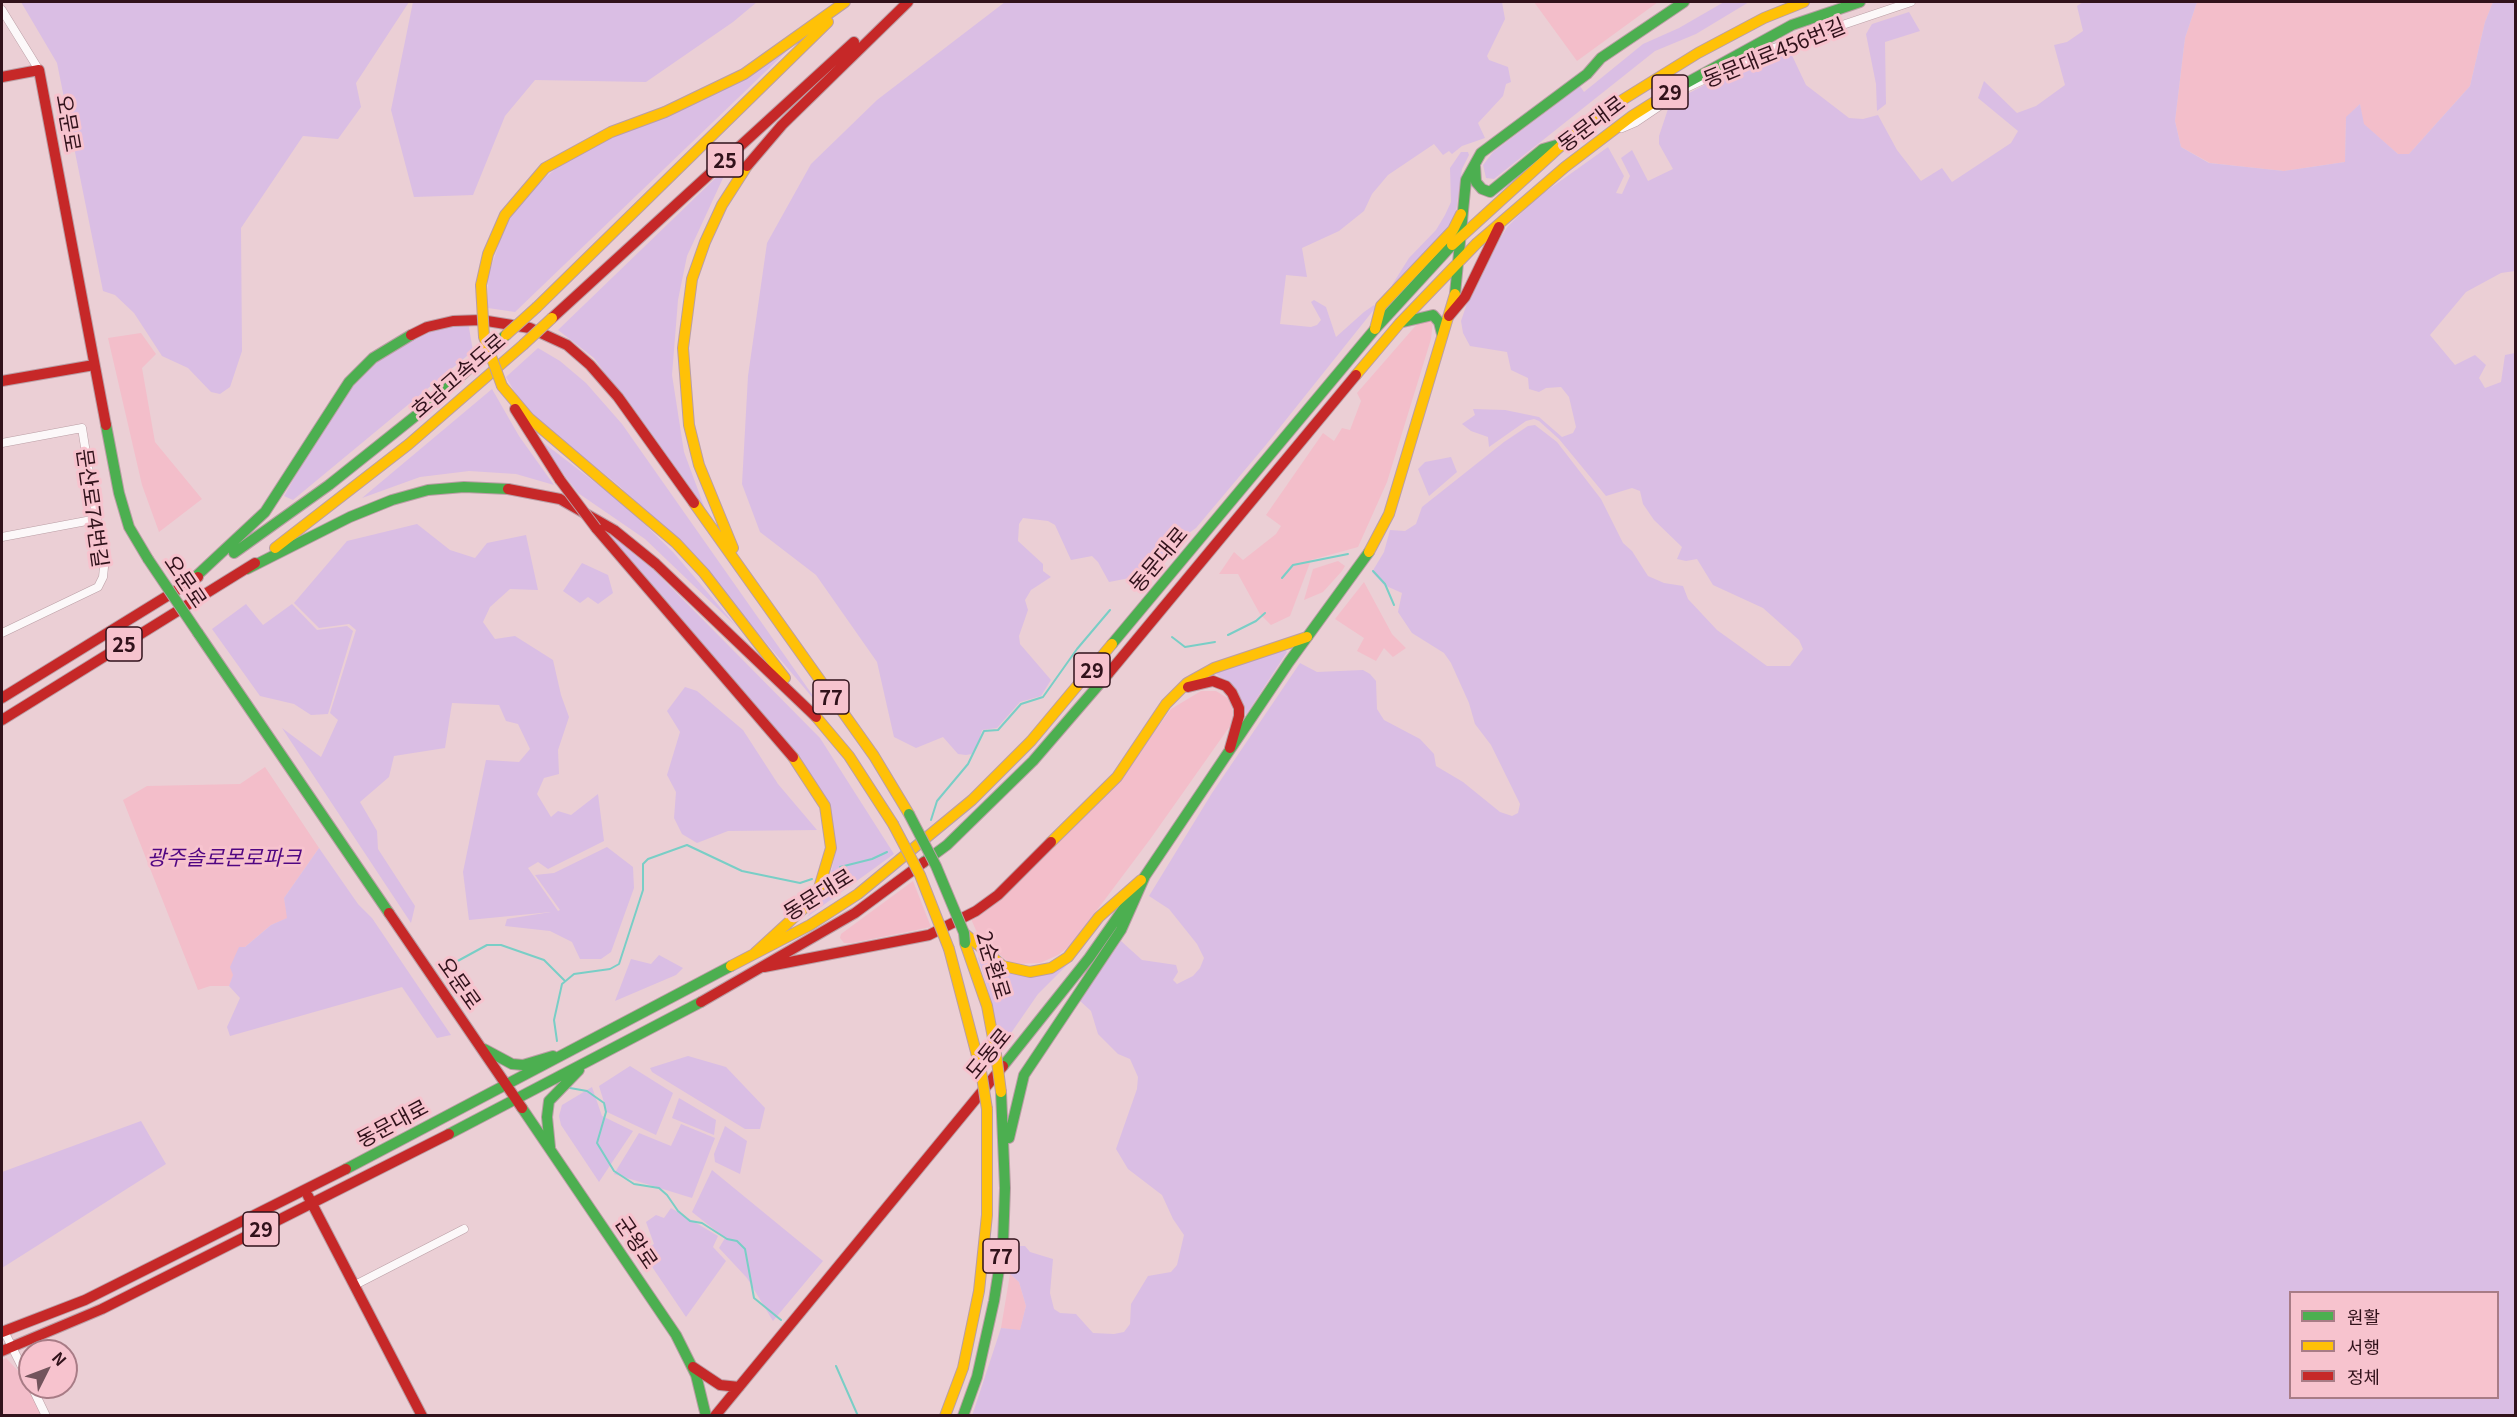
<!DOCTYPE html>
<meta charset="utf-8">
<style>
body{margin:0}
#map{position:relative;width:2517px;height:1417px;overflow:hidden;background:#ebcfd5;font-family:Georgia,"Noto Sans KR",serif}
canvas{display:block}
.frame{position:absolute;inset:0;border:3px solid #31121b;pointer-events:none}
.legend{position:absolute;left:2289px;top:1291px;width:210px;height:108px;box-sizing:border-box;background:#f7c3ce;border:2px solid #a87c86;margin:0;padding:8px 10px;list-style:none;font-size:18px;color:#31121b}
.legend li{display:flex;align-items:center;gap:12px;height:30px}
.legend b{width:30px;border:2px solid #a87c86}
.north{position:absolute;left:18px;top:1339px;width:60px;height:60px;box-sizing:border-box;background:#f7c3ce;border:2px solid #a87c86;border-radius:50%;rotate:48deg;font-size:16px;font-weight:700;line-height:24px;text-align:center;color:#31121b}
.north::after{content:'';display:block;margin:auto;width:21px;height:27px;background:#72545c;clip-path:polygon(50% 0,100% 100%,50% 72%,0 100%)}
</style>
<div id="map">
<canvas width="2517" height="1417"></canvas>
<div class="frame"></div>
<ul class="legend">
<li><b style="height:8px;background:#4caf50"></b>원활</li>
<li><b style="height:8px;background:#ffc107"></b>서행</li>
<li><b style="height:8px;background:#c62828"></b>정체</li>
</ul>
<div class="north">N</div>
</div>
<script>
const context = document.querySelector('canvas').getContext('2d');
context.lineJoin = 'round';
function fillPath(path, color) {
  context.fillStyle = color;
  context.fill(path, 'evenodd');
}
function poly(rows) {
  const path = new Path2D();
  for (const r of rows) {
    path.moveTo(r[0], r[1]);
    for (let i = 2; i < r.length; i += 2) path.lineTo(r[i], r[i + 1]);
  }
  return path;
}
function strokePath(path, color, width, dash) {
  context.strokeStyle = color;
  context.lineWidth = width;
  context.lineCap = dash ? 'butt' : 'round';
  context.setLineDash(dash || []);
  context.stroke(path);
}
function drawText(font, color, halo, rows, align = 'center') {
  context.font = font + ' Georgia,"Noto Sans KR",serif';
  context.lineWidth = 6;
  context.setLineDash([]);
  context.textBaseline = 'middle';
  context.strokeStyle = halo;
  context.fillStyle = color;
  for (const [text, x, y, turn = 0] of rows) {
    context.save();
    context.translate(x, y);
    context.rotate((+turn || 0) * Math.PI / 180);
    context.textAlign = isNaN(turn) ? turn : align;
    if (halo) context.strokeText(text, 0, 0);
    context.fillText(text, 0, 0);
    context.restore();
  }
}
fillPath(poly([
 [1534,2,1658,2,1577,61],
 [2197,2,2493,2,2485,22,2470,86,2409,154,2398,154,2363,124,2360,104,2346,118,2345,162,2284,171,2210,163,2181,147,2175,121,2185,38],
 [1433,321,1431,339,1387,482,1358,547,1311,560,1290,616,1271,625,1260,614,1238,574,1219,574,1234,552,1243,560,1276,534,1281,526,1266,515,1323,433,1334,441,1342,428,1350,430,1361,401,1357,393,1418,323],
 [141,333,156,354,142,368,155,442,202,499,159,532,142,485,108,338],
 [1338,561,1345,566,1342,571,1323,592,1304,600,1313,569],
 [1364,582,1392,634,1406,648,1393,657,1384,648,1376,661,1357,651,1364,638,1335,619],
 [1201,691,1216,691,1229,699,1234,714,1230,726,1151,838,1070,946,1058,955,1040,963,1018,964,1006,960,979,937,971,919,989,908,1020,881,1119,780,1171,709],
 [265,767,319,848,284,898,288,918,271,925,245,947,229,986,210,986,198,990,123,800,147,786,240,784],
 [913,881,931,927,852,943,844,943,840,938,841,934],
 [1010,1274,1019,1282,1026,1306,1020,1331,1001,1328],
 [6,1358,20,1373,42,1415,2,1415,2,1360]
]), '#f3beca');
fillPath(poly([
 [21,2,409,2,356,83,361,107,338,139,303,136,241,228,242,351,230,387,220,394,211,392,188,368,162,356,134,313,115,295,103,291,57,63],
 [413,2,757,2,733,22,646,82,535,80,505,116,473,195,414,197,391,110],
 [1005,2,1502,2,1505,19,1487,56,1489,60,1508,67,1511,82,1506,84,1503,96,1478,123,1485,138,1462,146,1452,154,1449,151,1443,155,1434,144,1388,175,1372,194,1364,211,1339,231,1302,248,1307,277,1286,275,1280,324,1311,327,1317,325,1321,320,1311,302,1314,300,1326,307,1336,337,1364,312,1374,305,1376,307,1265,446,1196,528,1178,541,1157,569,1147,563,1135,577,1109,582,1098,562,1092,556,1071,560,1055,525,1048,521,1023,518,1019,524,1018,541,1043,564,1043,571,1051,577,1031,590,1025,600,1028,610,1019,636,1020,644,1051,680,1041,696,1020,702,997,728,982,730,977,747,972,754,966,755,958,754,943,737,916,748,894,737,877,662,816,575,760,532,742,484,748,376,767,243,811,164,877,100],
 [1724,2,1749,2,1696,34,1655,51,1494,179,1486,178,1483,165,1493,152,1580,86,1584,92,1643,44,1679,28],
 [2083,2,2197,2,2185,38,2175,121,2181,147,2209,163,2284,171,2345,162,2346,117,2360,104,2364,124,2398,154,2409,154,2470,86,2485,22,2493,2,2515,3,2515,271,2501,273,2466,292,2430,335,2455,365,2475,355,2486,365,2479,378,2485,388,2501,382,2505,355,2515,353,2515,1415,972,1416,1001,1328,1020,1330,1026,1306,1019,1282,1010,1274,1014,1246,1025,1246,1030,1252,1053,1259,1050,1293,1054,1309,1060,1313,1076,1314,1093,1333,1114,1334,1124,1332,1130,1324,1131,1304,1148,1276,1171,1272,1177,1265,1184,1235,1173,1219,1162,1195,1128,1169,1116,1149,1137,1089,1138,1077,1130,1059,1118,1054,1098,1034,1091,1011,1079,1000,1121,941,1142,960,1176,965,1178,972,1173,980,1177,984,1193,976,1200,968,1204,958,1197,944,1169,909,1149,896,1212,793,1300,663,1317,672,1363,670,1370,674,1376,681,1377,709,1384,720,1420,739,1434,754,1436,766,1463,782,1500,812,1512,816,1518,813,1520,804,1491,745,1475,724,1469,703,1451,663,1444,653,1412,633,1398,612,1402,593,1384,585,1372,572,1384,552,1390,530,1405,531,1416,524,1422,507,1504,442,1528,426,1535,425,1557,442,1601,499,1623,543,1632,551,1648,576,1664,583,1683,586,1688,599,1717,630,1767,666,1790,666,1803,649,1799,640,1763,608,1713,585,1697,559,1686,561,1677,559,1682,547,1654,520,1643,504,1640,491,1632,488,1606,496,1559,439,1539,421,1534,419,1526,421,1489,447,1488,437,1471,431,1462,424,1475,415,1473,409,1505,410,1539,417,1562,437,1573,433,1576,427,1569,397,1561,387,1546,388,1539,392,1529,389,1528,378,1511,370,1507,352,1470,346,1463,333,1461,321,1477,274,1508,226,1538,197,1608,147,1624,176,1616,193,1622,194,1630,176,1621,158,1632,150,1648,181,1673,169,1659,144,1659,136,1670,103,1739,67,1788,47,1806,85,1849,118,1863,119,1878,115,1897,150,1921,181,1942,168,1952,182,2011,143,2018,131,1978,98,1984,81,2017,113,2036,106,2065,85,2054,45,2067,42,2083,31,2077,6],
 [2290,1292,2498,1292,2498,1398,2290,1398],
 [1909,12,1920,31,1885,42,1886,104,1877,111,1876,84,1866,34,1872,24],
 [787,51,515,312,488,308,488,276,505,226,529,191,565,161],
 [1461,152,1468,152,1469,155,1462,169,1456,212,1449,227,1394,287,1392,285,1409,258,1436,230,1445,215,1451,202,1450,168],
 [729,165,687,256,678,300,672,375,684,452,708,517,594,358,558,330],
 [468,322,473,351,293,500,284,496,333,409,366,369,431,327],
 [538,348,560,361,586,383,622,424,823,710,691,554,617,484,538,421,522,405,506,377],
 [492,389,519,436,554,485,516,474,469,471,420,477,362,498],
 [532,434,626,506,673,552,737,627,645,539,578,493],
 [1451,457,1457,472,1429,496,1418,469,1425,462],
 [417,524,450,550,475,558,487,543,526,535,538,590,510,589,490,607,483,622,495,639,515,636,553,660,561,695,569,717,558,750,559,774,544,778,537,794,551,817,558,811,571,815,598,794,604,841,548,869,538,862,528,868,558,911,560,910,535,875,554,873,607,847,633,867,634,888,611,952,601,959,580,959,572,942,550,931,505,926,507,919,551,912,469,920,463,872,486,760,519,762,530,749,518,724,506,721,499,705,452,703,445,748,394,756,389,777,360,802,377,831,378,849,415,906,411,923,282,728,321,757,338,720,330,713,356,630,349,624,319,628,294,603,347,541],
 [607,533,639,555,820,738,894,854,807,917,827,891,836,850,827,807],
 [582,563,608,575,613,593,598,604,588,597,580,603,563,591],
 [246,604,263,625,292,604,317,630,347,626,353,631,328,714,311,715,294,704,260,696,212,629],
 [1285,650,1287,652,1246,715,1238,691,1215,673],
 [685,687,697,691,743,730,778,784,817,830,728,831,697,843,682,834,674,818,676,792,667,775,680,732,667,711],
 [319,848,358,904,372,918,451,1035,437,1038,402,987,230,1036,227,1027,240,998,229,986,233,975,230,967,239,947,245,947,271,925,287,918,284,898],
 [659,955,683,968,676,975,615,1001,631,959,651,964],
 [980,956,1010,973,1070,962,1038,994,1000,1049,988,990,978,958],
 [688,1056,726,1067,765,1108,760,1129,745,1129,652,1072,650,1068],
 [630,1066,673,1093,656,1135,607,1112,599,1086],
 [592,1087,602,1116,633,1131,599,1182,561,1125,559,1116,562,1105],
 [679,1098,716,1120,714,1135,672,1118],
 [141,1121,166,1164,2,1268,2,1172],
 [681,1124,715,1138,692,1198,614,1174,639,1133,671,1146],
 [725,1126,747,1141,740,1174,715,1162,714,1154],
 [712,1170,823,1261,773,1321,747,1278,719,1248,725,1238,692,1212],
 [671,1208,718,1236,713,1247,726,1261,686,1317,642,1252,654,1244,646,1222,656,1215,664,1218]
]), '#dabee4');
strokePath(poly([
 [1373,571,1385,584,1394,605],
 [1282,578,1293,565,1348,554],
 [1228,635,1256,621,1265,613],
 [1172,637,1185,647,1215,642],
 [931,820,937,801,968,764,984,731,998,730,1021,704,1043,697,1077,649,1110,610],
 [840,867,872,859,887,852],
 [454,963,487,945,501,945,544,960,564,980],
 [557,1041,554,1020,562,984,574,974,610,969,619,964,643,890,643,864,648,859,687,845,742,871,800,883,812,879],
 [570,1088,587,1091,604,1103,606,1112,597,1143,614,1171,634,1184,659,1188,667,1195,678,1211,690,1221,702,1223,727,1239,737,1241,745,1249,754,1298,781,1320],
 [836,1366,858,1416]
]), '#79cec6', 2);
const street = poly([
 [2,10,39,70],
 [1688,87,1768,50,1911,2],
 [1622,128,1636,122,1673,97],
 [2,443,82,428,104,567,103,577,98,587,2,633],
 [2,537,97,519],
 [355,1285,464,1229],
 [4,1331,30,1383],
 [32,1387,46,1416]
]);
const fast = poly([
 [1670,92,1792,25,1860,2],
 [1475,165,1476,182,1482,189,1490,192,1543,149,1560,144],
 [1455,294,1466,180,1481,153,1587,74,1601,58,1684,2],
 [1403,322,1433,315,1439,322,1442,334],
 [106,425,119,493,129,527,148,559],
 [234,553,329,485,423,410,506,335],
 [247,569,350,517,392,500,428,490,464,487,508,489],
 [191,581,265,512,349,382,373,358,411,335],
 [198,633,389,913],
 [1112,644,1375,329,1452,245],
 [924,862,947,845,1033,761,1108,674],
 [1141,882,1289,662,1369,552],
 [484,1049,512,1064,523,1065,553,1056],
 [1003,1066,1089,958,1131,898],
 [522,1108,676,1335,696,1375,706,1416],
 [449,1134,701,1002],
 [1009,1138,1024,1075,1121,930,1145,876],
 [550,1147,547,1117,549,1101,579,1070],
 [346,1169,731,966],
 [963,1416,977,1377,994,1301,1003,1244,1005,1188,1001,1092]
]);
const slow = poly([
 [1452,245,1564,143,1611,107,1698,53,1764,18,1804,2],
 [481,285,488,254,505,215,545,168,611,132,665,112,744,74,845,2],
 [537,307,828,22],
 [1375,329,1381,306,1453,230,1461,214],
 [1356,375,1399,324,1477,243,1565,167,1632,116,1670,92],
 [502,386,529,418,676,543,704,573,785,678],
 [694,503,874,756,909,814],
 [275,548,409,444,523,345],
 [733,548,699,465,689,425,683,348,692,279,705,242,722,205,747,166],
 [1369,552,1389,514,1455,294],
 [812,712,849,756,893,824],
 [1051,842,1117,777,1166,704,1187,683,1214,668,1307,637],
 [964,933,1003,966,1030,972,1051,968,1068,957,1099,917,1141,880],
 [965,943,987,1006,996,1054],
 [949,949,981,1071],
 [755,953,803,909,819,888,831,848,825,806,793,757],
 [731,966,810,925,858,894,972,800,1031,741,1112,644],
 [945,1416,963,1368,979,1291,987,1215,987,1109]
]);
const jam = poly([
 [2,77,39,70,106,425],
 [747,166,782,125,908,2],
 [1449,316,1465,297,1499,227],
 [552,318,854,42],
 [411,335,427,327,453,321,481,320,530,328,567,345,590,365,618,397,694,503],
 [2,381,94,365],
 [515,409,560,480],
 [508,489,560,499,614,530,656,564,816,717],
 [596,528,793,757],
 [1108,674,1356,375],
 [1188,687,1213,681,1226,686,1232,693,1239,708,1239,716,1230,748],
 [2,698,198,577],
 [2,720,255,563],
 [389,913,522,1108],
 [764,967,929,935,976,911,998,895,1051,842],
 [701,1002,855,913,924,862],
 [308,1196,422,1416],
 [2,1332,85,1300,346,1169],
 [2,1351,102,1309,449,1134],
 [693,1367,720,1385,739,1387],
 [715,1416,1003,1066]
]);
strokePath(street, '#ba9ea5', 9);
strokePath(fast, '#ba9ea5', 12);
strokePath(slow, '#ba9ea5', 12);
strokePath(jam, '#ba9ea5', 12);
strokePath(street, '#fcf8f9', 8);
strokePath(fast, '#4caf50', 10);
strokePath(slow, '#ffc107', 10);
strokePath(jam, '#c62828', 10);
const fastBridge = poly([
 [148,559,198,633],
 [909,814,936,866,964,933,965,943]
]);
const slowBridge = poly([
 [481,285,484,337,502,386],
 [506,335,537,307],
 [523,345,552,318],
 [893,824,920,875,949,949],
 [996,1054,1001,1092],
 [981,1071,987,1109]
]);
const jamBridge = poly([
 [560,480,596,528]
]);
strokePath(fastBridge, '#ba9ea5', 12, []);
strokePath(slowBridge, '#ba9ea5', 12, []);
strokePath(jamBridge, '#ba9ea5', 12, []);
strokePath(fastBridge, '#4caf50', 10);
strokePath(slowBridge, '#ffc107', 10);
strokePath(jamBridge, '#c62828', 10);
for (const [x, y, w] of [
 [1670,92,36],
 [725,160,36],
 [124,644,36],
 [1092,670,36],
 [831,697,36],
 [261,1229,36],
 [1001,1256,36]
]) {
  const box = new Path2D();
  box.roundRect(x - w / 2, y - 17, w, 34, 4.5);
  context.fillStyle = '#f7c3ce';
  context.fill(box);
  strokePath(box, '#31121b', 1.5);
}
drawText('bold 20px', '#31121b', null, [
 ["29",1670,92],
 ["25",725,160],
 ["25",124,644],
 ["29",1092,670],
 ["77",831,697],
 ["29",261,1229],
 ["77",1001,1256]
]);
drawText('21px', '#31121b', '#f7c3ce', [
 ["동문대로456번길",1774,52,-22],
 ["오문로",69,123,80],
 ["동문대로",1591,123,-37],
 ["호남고속도로",458,375,-41],
 ["문산로74번길",93,508,82],
 ["동문대로",1158,559,-50],
 ["오문로",186,581,56],
 ["동문대로",818,894,-32],
 ["2순환로",994,965,73],
 ["오문로",460,983,55],
 ["도동로",988,1053,-51],
 ["동문대로",392,1123,-28],
 ["군왕로",637,1242,56]
]);
drawText('italic 21px', '#500682', '#f7c3ce', [
 ["광주솔로몬로파크",224,857]
]);
</script>
